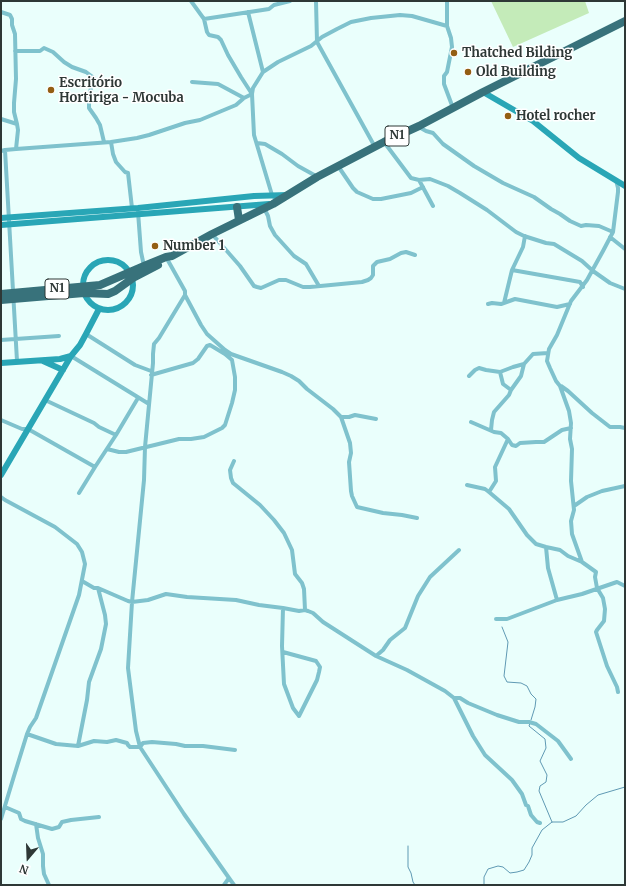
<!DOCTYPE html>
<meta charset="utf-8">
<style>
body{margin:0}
#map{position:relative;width:626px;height:886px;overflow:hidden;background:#eafffc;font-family:Merriweather,serif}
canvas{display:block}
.frame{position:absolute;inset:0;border:2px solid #2e3836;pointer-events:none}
.north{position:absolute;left:8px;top:838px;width:40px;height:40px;-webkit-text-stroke:3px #fff;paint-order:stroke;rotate:199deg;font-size:11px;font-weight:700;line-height:16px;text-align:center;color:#2e3836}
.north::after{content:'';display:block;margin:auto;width:14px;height:18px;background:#2e3836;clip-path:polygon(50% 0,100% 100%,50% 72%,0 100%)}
</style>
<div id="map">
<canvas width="626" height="886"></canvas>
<div class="frame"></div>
<div class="north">N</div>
</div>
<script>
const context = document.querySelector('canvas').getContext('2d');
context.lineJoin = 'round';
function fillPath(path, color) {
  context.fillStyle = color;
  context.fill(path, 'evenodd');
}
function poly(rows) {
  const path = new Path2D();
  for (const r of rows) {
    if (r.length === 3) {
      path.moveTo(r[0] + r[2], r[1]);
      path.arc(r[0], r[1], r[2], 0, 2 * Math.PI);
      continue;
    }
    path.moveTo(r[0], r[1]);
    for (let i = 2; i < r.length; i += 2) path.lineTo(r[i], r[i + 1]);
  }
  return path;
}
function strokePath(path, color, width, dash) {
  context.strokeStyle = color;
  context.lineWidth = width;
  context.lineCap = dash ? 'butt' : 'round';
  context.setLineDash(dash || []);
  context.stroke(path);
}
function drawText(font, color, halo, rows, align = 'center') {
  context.font = font + ' Merriweather,serif';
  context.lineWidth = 3;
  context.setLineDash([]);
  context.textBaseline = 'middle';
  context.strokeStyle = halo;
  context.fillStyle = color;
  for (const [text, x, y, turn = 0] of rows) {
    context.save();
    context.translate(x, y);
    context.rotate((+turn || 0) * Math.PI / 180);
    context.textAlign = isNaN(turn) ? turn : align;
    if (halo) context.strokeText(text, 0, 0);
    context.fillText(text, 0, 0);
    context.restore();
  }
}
fillPath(poly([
 [491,1,585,1,589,13,513,47]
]), '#c4ebb9');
strokePath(poly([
 [502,627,508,642,504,676,507,682,521,683,527,686,531,694,536,699,535,707,531,720],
 [530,723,529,726,545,739,546,748,540,761,547,775,546,782,540,786,539,791,552,822],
 [408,846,408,867,411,873,413,882,415,885],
 [484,885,484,877,488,869,498,866,503,867,510,873,517,872,524,870,529,862,532,855,532,848,542,830,552,822,563,822,576,816,586,805,598,795,625,787]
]), '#5f99b3', 1);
strokePath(poly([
 [316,1,317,42,375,147],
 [447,1,447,26],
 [1,12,10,15,12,19,12,25,15,34,16,79,14,103,14,112,17,124],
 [248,12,263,72],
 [204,19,269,9,274,5,290,1],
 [15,51,40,51,44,48,53,52,64,62,72,67,86,72,94,78,91,86,89,103,89,108,96,118,100,125,104,142],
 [192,82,218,84,244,98],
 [1,119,17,124,18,130,16,149],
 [419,127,426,131,433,133,443,144,474,166,503,183,534,197,551,209,560,214,570,221,581,226,586,225,599,226,613,232],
 [111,142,113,154,116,162,125,172,128,173,132,208],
 [384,142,411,178,419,180,430,179,448,186,460,193,487,210,516,232,524,236,546,243,554,244,582,261,593,271,610,283,625,289],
 [257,143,265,144,282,154,298,166,316,176],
 [5,150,16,149,111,142,137,138,149,135,185,123,200,120,236,105,244,98,252,94,241,77,228,55,221,40,218,37,209,35,207,32,204,19,191,1],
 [1,151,5,150,17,361],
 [338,166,353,188,357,192,373,199,381,199,411,193,423,187],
 [419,180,433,206],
 [616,180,618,188,618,192,613,232,603,251,587,280,571,301,557,335,549,349,547,361,550,368,556,381,560,386,569,411,571,423,570,439,572,449,571,481,574,510,571,521,572,534,582,562,596,572,595,577,597,588,603,598,605,609,604,621,597,630,596,632,607,666,617,687,618,692],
 [274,197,272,195,254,135,252,94,253,88,263,72,278,62,311,46,322,37,337,29,351,22,371,18,400,15,412,16,447,26,451,38,452,47,447,72,444,76,444,84,453,108],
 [264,208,268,216,270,226,275,235,294,256,306,264,319,286],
 [138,212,141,252,144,266],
 [212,234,240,266,254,286,257,287,261,288,279,280,286,280,303,287,310,287,362,282,368,280,371,278,373,275,373,266,377,262,390,259,401,253,406,252,415,255],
 [610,237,625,249],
 [166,257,185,291,185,295,159,338,154,344,153,354,153,363,145,447,144,480,132,602,128,668,136,731,140,747,184,814,229,878,224,885],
 [512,270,580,282,583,287],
 [185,295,201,325,207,334,225,350,231,354,282,372,291,376,299,381,307,389,333,409,341,417,349,417,355,415,376,419],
 [504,303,512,270,523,247,525,236],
 [488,304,492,303,501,304,515,299,557,307,570,304],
 [86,334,135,365,151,371],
 [1,340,59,336],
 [71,356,149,404],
 [500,372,513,367,524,364,533,354,548,353],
 [469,376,475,370,479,368,486,370,500,372,503,384,511,390],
 [561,386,568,391,592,413,610,427,620,427,625,428],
 [45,400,94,423,99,427,116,435],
 [341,417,350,443,351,453,349,462,351,491,352,496,357,507,383,513,402,515,417,518],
 [1,420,22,429,28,429,95,467],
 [471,422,494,432,501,433,508,439,512,445,516,446,520,443,536,442,544,442,562,430,571,428],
 [491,430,492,420,494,412,509,395,511,390,521,376,524,364],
 [107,449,119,452,126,452,179,439,191,439,204,437,222,428,225,425,232,403,235,390,235,377,232,360,225,354,210,345,207,346,198,359,193,363,151,375],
 [234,461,230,470,231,478,233,483,260,505,274,520,284,533,292,550,295,574,302,583,304,589,305,610],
 [467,485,485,489,489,492,509,509,527,535,536,544,546,547,560,550,568,556,582,562],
 [489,492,496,481,495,467,508,439],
 [79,493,95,467,116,435,138,398],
 [1,497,5,500,55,527,77,544,82,552,85,564,79,595,36,718,30,727,27,734,14,776,1,819],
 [574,506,587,497,602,491,625,486],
 [546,547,548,568,557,600],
 [82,581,94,588,98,588,128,601,132,602,148,600,166,594,187,597,236,600,259,605,283,608,299,611,305,610,308,611,313,613,323,622,376,656,407,670,445,691,454,698,473,736,485,755,512,780,522,794,526,805,528,806,531,815,537,822,540,823],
 [283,608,282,646,284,684,293,708,299,716,317,680,319,672,320,667,316,661,283,652],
 [496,619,507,619,557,600,582,594,614,583,617,582,625,586],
 [376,656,383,650,390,640,405,628,418,596,430,577,459,550],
 [454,698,460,698,468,703,497,715,519,722,529,722,536,724,558,741,571,759],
 [27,734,56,744,78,746,94,741,107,742,116,740,127,743,128,745,130,747,140,747,143,743,152,742,176,744,185,746,203,746,235,750],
 [78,746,87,700,89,682,101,649,106,624,105,615,98,588],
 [5,807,19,813,21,819,25,821,52,829,59,827,62,822,71,820,99,817],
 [36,824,38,838,43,854,43,866,44,874,49,885],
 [229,878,234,885]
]), '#7fc2cd', 4);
strokePath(poly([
 [483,92,533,121,579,158,625,186],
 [1,218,138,208,254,196,288,195],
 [1,225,269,204],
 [108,285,25],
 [43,361,63,370],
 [1,363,60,359,71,356],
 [1,475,71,356,80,345,86,334,99,309]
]), '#29a6b6', 6);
strokePath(poly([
 [237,207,239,220],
 [1,294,100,285,144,266,166,257,172,256,212,234,273,204,317,177,384,142,419,126,483,92,625,21],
 [1,300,84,293,108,294,115,291,133,278,158,265]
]), '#38727b', 8);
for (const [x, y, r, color] of [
 [454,53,4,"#935e13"],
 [468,72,4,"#935e13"],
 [51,90,4,"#935e13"],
 [508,116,4,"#935e13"],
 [155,246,4,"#935e13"]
]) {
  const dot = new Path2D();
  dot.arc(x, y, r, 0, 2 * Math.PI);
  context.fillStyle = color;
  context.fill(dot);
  strokePath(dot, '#fff', 1.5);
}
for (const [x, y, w] of [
 [397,136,24],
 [57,289,24]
]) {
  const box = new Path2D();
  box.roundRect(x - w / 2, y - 10, w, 20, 3);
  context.fillStyle = '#fff';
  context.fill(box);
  strokePath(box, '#2e3836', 1);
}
drawText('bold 12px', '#2e3836', null, [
 ["N1",397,136],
 ["N1",57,289]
]);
drawText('bold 13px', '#2e3836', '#fff', [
 ["Thatched Bilding",462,53],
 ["Old Building",476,72],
 ["Escritório",59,83],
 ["Hortiriga - Mocuba",59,98],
 ["Hotel rocher",516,116],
 ["Number 1",163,246]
], 'left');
</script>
